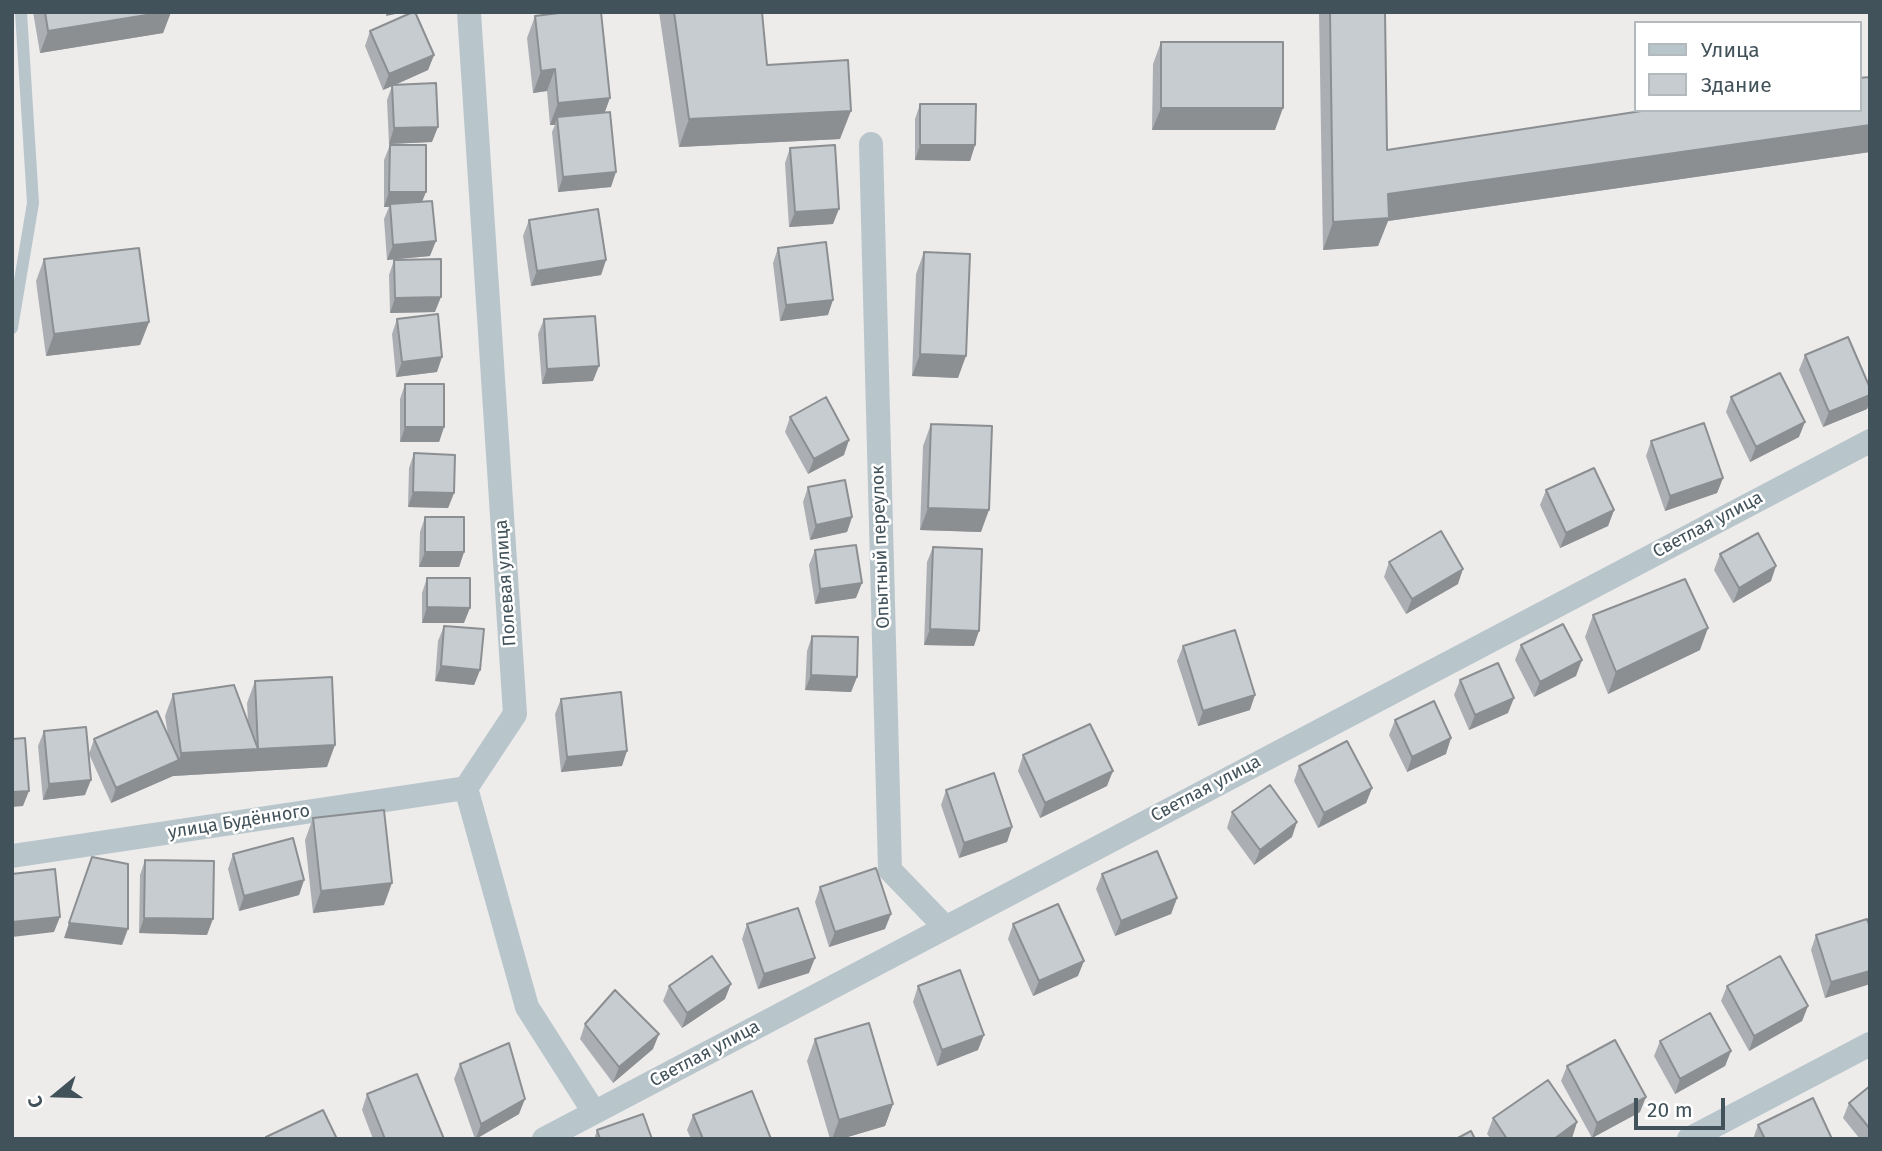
<!DOCTYPE html>
<meta charset="utf-8">
<style>
body{margin:0}
#map{position:relative;width:1882px;height:1151px;overflow:hidden;background:#eeebeb;font-family:"Fira Sans",sans-serif}
canvas{display:block}
.frame{position:absolute;inset:0;border:14px solid #42525a;pointer-events:none}
.legend{position:absolute;left:1634px;top:21px;width:228px;height:91px;box-sizing:border-box;background:#fff;border:2px solid #b3babd;margin:0;padding:9px 12px;list-style:none;font-size:21px;color:#42525a}
.legend li{display:flex;align-items:center;gap:14px;height:35px}
.legend b{width:35px;border:2px solid #b3babd}
.north{position:absolute;left:21px;top:1060px;width:70px;height:70px;-webkit-text-stroke:5px #fff;paint-order:stroke;rotate:251deg;font-size:19px;font-weight:700;line-height:28px;text-align:center;color:#42525a}
.north::after{content:'';display:block;margin:auto;width:24px;height:32px;background:#42525a;clip-path:polygon(50% 0,100% 100%,50% 72%,0 100%)}
.scale{position:absolute;left:1634px;top:1098px;width:91px;height:32px;box-sizing:border-box;border:4px solid #42525a;border-top:0;padding-left:9px;font-size:21px;line-height:24px;white-space:nowrap;color:#42525a;-webkit-text-stroke:5px #fff;paint-order:stroke}
</style>
<div id="map">
<canvas width="1882" height="1151"></canvas>
<div class="frame"></div>
<ul class="legend">
<li><b style="height:9px;background:#b8c6cc"></b>Улица</li>
<li><b style="height:19px;background:#c7ccd1"></b>Здание</li>
</ul>
<div class="north">С</div>
<div class="scale">20 m</div>
</div>
<script>
const context = document.querySelector('canvas').getContext('2d');
context.lineJoin = 'round';
function poly(rows) {
  const path = new Path2D();
  for (const r of rows) {
    path.moveTo(r[0], r[1]);
    for (let i = 2; i < r.length; i += 2) path.lineTo(r[i], r[i + 1]);
  }
  return path;
}
function strokePath(path, color, width, dash) {
  context.strokeStyle = color;
  context.lineWidth = width;
  context.lineCap = dash ? 'butt' : 'round';
  context.setLineDash(dash || []);
  context.stroke(path);
}
function fillPath(path, color) {
  context.fillStyle = color;
  context.fill(path, 'evenodd');
}
function drawText(font, color, halo, rows, align = 'center') {
  context.font = font + ' "Fira Sans",sans-serif';
  context.lineWidth = 5;
  context.setLineDash([]);
  context.textBaseline = 'middle';
  context.strokeStyle = halo;
  context.fillStyle = color;
  for (const [text, x, y, turn = 0] of rows) {
    context.save();
    context.translate(x, y);
    context.rotate((+turn || 0) * Math.PI / 180);
    context.textAlign = isNaN(turn) ? turn : align;
    if (halo) context.strokeText(text, 0, 0);
    context.fillText(text, 0, 0);
    context.restore();
  }
}
strokePath(poly([
 [12,328,33,203,21,12]
]), '#b8c6cc', 12);
strokePath(poly([
 [469,12,515,714,466,788,527,1007,594,1112],
 [871,144,890,870,945,927],
 [12,856,466,788],
 [544,1139,1870,441],
 [1689,1139,1870,1044]
]), '#b8c6cc', 24);
fillPath(poly([
 [33,12,171,12,163,33,40,53],
 [659,12,762,12,767,65,840,139,679,147],
 [1319,12,1385,12,1387,150,1870,77,1870,152,1388,221,1378,246,1323,250],
 [535,16,604,112,611,187,558,192,552,132,555,125,550,125,547,91,533,93,527,38],
 [370,31,434,55,428,70,395,85,432,142,389,144,387,100,392,86,383,90,365,46],
 [1161,42,1275,130,1152,130,1153,64],
 [920,104,975,145,970,161,915,160,915,119],
 [390,145,422,202,430,256,387,260,384,219,389,207,384,207,384,160],
 [790,148,833,224,789,227,785,163],
 [529,220,606,260,601,275,531,286,523,236],
 [778,248,828,315,780,321,773,263],
 [924,252,958,378,912,376,916,274],
 [44,259,149,322,140,345,46,356,36,281],
 [394,260,435,312,390,313,389,275],
 [397,319,437,372,396,377,392,334],
 [544,319,593,381,542,384,538,334],
 [1805,355,1870,388,1870,401,1867,409,1823,427,1799,370],
 [405,384,444,427,439,442,400,442,400,399],
 [1731,397,1799,437,1750,462,1726,412],
 [790,417,844,455,808,474,785,432],
 [931,424,981,532,920,530,923,446],
 [1651,441,1723,478,1717,493,1665,511,1646,456],
 [414,453,454,493,448,508,408,507,409,468],
 [808,487,852,517,847,532,810,540,803,502],
 [1546,490,1614,510,1608,526,1560,548,1540,505],
 [425,517,464,552,459,567,419,567,420,532],
 [933,547,974,646,924,645,927,562],
 [815,550,856,598,815,604,809,565],
 [1720,554,1771,581,1733,603,1714,570],
 [1389,562,1458,584,1406,614,1384,577],
 [427,578,464,623,422,623,422,593],
 [1593,615,1700,650,1608,694,1585,637],
 [444,626,480,670,474,685,435,681,438,641],
 [812,636,857,677,851,692,805,690,807,651],
 [1521,645,1576,676,1534,697,1515,660],
 [1183,646,1250,710,1198,726,1177,661],
 [1460,680,1508,713,1469,730,1454,695],
 [255,681,327,767,173,776,111,803,89,754,94,739,168,735,165,716,173,694,248,722,247,703],
 [561,699,622,766,561,772,555,714],
 [1395,720,1446,754,1407,772,1389,735],
 [44,731,85,795,43,800,38,746],
 [1023,755,1107,786,1040,818,1018,771],
 [1299,766,1372,788,1366,803,1318,828,1294,781],
 [946,790,1012,827,1007,842,959,858,941,805],
 [1232,812,1292,837,1254,865,1227,828],
 [313,818,384,905,313,913,305,840],
 [233,854,304,880,299,895,239,911,228,869],
 [145,860,207,935,139,933,140,875],
 [1102,874,1177,898,1171,914,1115,936,1096,889],
 [820,887,885,929,829,947,815,902],
 [747,924,809,973,758,989,742,939],
 [1013,924,1078,976,1033,996,1008,939],
 [1870,927,1870,984,1825,998,1811,950,1816,935],
 [669,986,725,999,682,1028,663,1001],
 [918,986,978,1050,937,1066,913,1002],
 [1727,986,1808,1006,1802,1021,1749,1051,1721,1001],
 [585,1024,653,1049,613,1083,580,1039],
 [815,1039,893,1104,885,1126,841,1139,830,1139,807,1061],
 [1660,1041,1731,1051,1725,1066,1675,1094,1654,1056],
 [460,1064,519,1114,475,1139,454,1079],
 [1567,1066,1640,1112,1592,1138,1561,1081],
 [1870,1086,1870,1139,1860,1139,1843,1118,1849,1103],
 [367,1094,444,1139,373,1139,362,1110],
 [693,1115,771,1139,691,1139,687,1130],
 [1493,1118,1577,1122,1572,1138,1570,1139,1491,1139,1487,1134],
 [1758,1125,1832,1139,1753,1139],
 [597,1130,652,1139,594,1139]
]), '#abafb4');
fillPath(poly([
 [165,12,171,12,163,33,40,53,48,31],
 [387,12,405,12,386,16],
 [434,55,428,70,383,90,389,74],
 [555,69,547,91,533,93,541,71],
 [610,98,602,120,557,117,555,125,550,125,558,103],
 [1161,108,1283,108,1275,130,1152,130],
 [851,111,840,139,679,147,689,119],
 [1870,125,1870,152,1388,221,1378,246,1323,250,1333,222,1388,194],
 [438,127,432,142,389,144,394,128],
 [920,145,975,145,970,161,915,160],
 [616,172,611,187,558,192,563,177],
 [389,192,426,192,420,207,390,204,389,207,384,207],
 [839,209,833,224,789,227,795,212],
 [436,241,430,256,387,260,393,245],
 [606,260,601,275,531,286,537,271],
 [441,297,435,312,390,313,395,298],
 [833,300,828,315,780,321,786,305],
 [149,322,140,345,46,356,54,334],
 [920,354,966,356,958,378,912,376],
 [442,357,437,372,396,377,402,362],
 [599,366,593,381,542,384,547,369],
 [1870,395,1870,401,1867,409,1823,427,1829,412],
 [1805,422,1799,437,1750,462,1756,447],
 [405,427,444,427,439,442,400,442],
 [849,440,844,455,808,474,814,459],
 [1723,478,1717,493,1665,511,1670,496],
 [413,492,454,493,448,508,408,507],
 [928,508,989,510,981,532,920,530],
 [1614,510,1608,526,1560,548,1566,533],
 [852,517,847,532,810,540,816,525],
 [425,552,464,552,459,567,419,567],
 [1776,566,1771,581,1733,603,1739,588],
 [1463,569,1458,584,1406,614,1412,599],
 [862,583,856,598,815,604,820,589],
 [427,607,470,608,464,623,422,623],
 [1708,628,1700,650,1608,694,1616,672],
 [930,629,979,631,974,646,924,645],
 [1582,660,1576,676,1534,697,1540,682],
 [441,666,480,670,474,685,435,681],
 [811,675,857,677,851,692,805,690],
 [1255,695,1250,710,1198,726,1203,711],
 [1514,698,1508,713,1469,730,1475,715],
 [1451,738,1446,754,1407,772,1412,757],
 [335,745,327,767,173,776,111,803,116,788,179,760,181,753],
 [627,751,622,766,561,772,567,757],
 [1113,771,1107,786,1040,818,1045,803],
 [91,780,85,795,43,800,49,784],
 [1372,788,1366,803,1318,828,1324,813],
 [29,791,23,806,12,807,12,792],
 [1297,822,1292,837,1254,865,1260,850],
 [1012,827,1007,842,959,858,964,843],
 [304,880,299,895,239,911,244,896],
 [392,883,384,905,313,913,321,891],
 [1177,898,1171,914,1115,936,1121,921],
 [891,914,885,929,829,947,835,932],
 [60,917,54,932,12,937,12,922],
 [144,918,213,919,207,935,139,933],
 [69,923,128,929,122,945,64,938],
 [815,958,809,973,758,989,764,974],
 [1084,961,1078,976,1033,996,1039,981],
 [1870,971,1870,984,1825,998,1831,982],
 [731,984,725,999,682,1028,687,1013],
 [1808,1006,1802,1021,1749,1051,1754,1036],
 [659,1034,653,1049,613,1083,619,1067],
 [984,1035,978,1050,937,1066,942,1050],
 [1731,1051,1725,1066,1675,1094,1680,1079],
 [1646,1097,1640,1112,1592,1138,1597,1123],
 [525,1099,519,1114,476,1139,481,1124],
 [893,1104,885,1126,841,1139,832,1139,839,1120],
 [1577,1122,1572,1138,1570,1139,1554,1139]
]), '#8b8f92');
const building = poly([
 [45,12,165,12,48,31,45,12],
 [413,12,415,12,434,55,389,74,370,31,413,12],
 [567,12,601,12,610,98,558,103,555,69,541,71,535,16,567,12],
 [674,12,762,12,767,65,848,60,851,111,689,119,674,12],
 [1330,12,1385,12,1387,150,1648,110,1859,110,1859,78,1870,77,1870,125,1388,194,1389,218,1333,222,1330,12],
 [1161,42,1283,42,1283,108,1161,108,1161,42],
 [436,83,438,127,394,128,392,85,436,83],
 [920,104,976,104,975,145,920,145,920,104],
 [610,112,616,172,563,177,557,117,610,112],
 [390,145,426,145,426,192,389,192,390,145],
 [835,145,839,209,795,212,790,148,835,145],
 [432,201,436,241,393,245,390,204,432,201],
 [598,209,606,260,537,271,529,220,598,209],
 [826,242,833,300,786,305,778,248,826,242],
 [139,248,149,322,54,334,44,259,139,248],
 [924,252,970,254,966,356,920,354,924,252],
 [441,259,441,297,395,298,394,260,441,259],
 [438,314,442,357,402,362,397,319,438,314],
 [595,316,599,366,547,369,544,319,595,316],
 [1848,337,1870,388,1870,395,1829,412,1805,355,1848,337],
 [1780,373,1805,422,1756,447,1731,397,1780,373],
 [405,384,444,384,444,427,405,427,405,384],
 [826,397,849,440,814,459,790,417,826,397],
 [1704,423,1723,478,1670,496,1651,441,1704,423],
 [931,424,992,426,989,510,928,508,931,424],
 [414,453,455,455,454,493,413,492,414,453],
 [1594,468,1614,510,1566,533,1546,490,1594,468],
 [845,480,852,517,816,525,808,487,845,480],
 [425,517,464,517,464,552,425,552,425,517],
 [1441,531,1463,569,1412,599,1389,562,1441,531],
 [1758,533,1776,566,1739,588,1720,554,1758,533],
 [856,545,862,583,820,589,815,550,856,545],
 [933,547,982,549,979,631,930,629,933,547],
 [427,578,470,578,470,608,427,607,427,578],
 [1685,579,1708,628,1616,672,1593,615,1685,579],
 [1563,624,1582,660,1540,682,1521,645,1563,624],
 [444,626,484,629,480,670,441,666,444,626],
 [1235,630,1255,695,1203,711,1183,646,1235,630],
 [812,636,858,637,857,677,811,675,812,636],
 [1498,663,1514,698,1475,715,1460,680,1498,663],
 [332,677,335,745,258,749,255,681,332,677],
 [234,685,258,749,181,753,173,694,234,685],
 [621,692,627,751,567,757,561,699,621,692],
 [1434,701,1451,738,1412,757,1395,720,1434,701],
 [157,711,179,760,116,788,94,739,157,711],
 [1090,724,1113,771,1045,803,1023,755,1090,724],
 [86,727,91,780,49,784,44,731,86,727],
 [25,738,29,791,12,792,12,739,25,738],
 [1347,741,1372,788,1324,813,1299,766,1347,741],
 [994,773,1012,827,964,843,946,790,994,773],
 [1270,785,1297,822,1260,850,1232,812,1270,785],
 [384,810,392,883,321,891,313,818,384,810],
 [293,838,304,880,244,896,233,854,293,838],
 [1157,851,1177,898,1121,921,1102,874,1157,851],
 [92,857,128,864,128,929,69,923,92,857],
 [145,860,214,861,213,919,144,918,145,860],
 [876,868,891,914,835,932,820,887,876,868],
 [55,869,60,917,12,922,12,874,55,869],
 [1058,904,1084,961,1039,981,1013,924,1058,904],
 [798,908,815,958,764,974,747,924,798,908],
 [1867,919,1870,927,1870,971,1831,982,1816,935,1867,919],
 [712,956,731,984,687,1013,669,986,712,956],
 [1780,956,1808,1006,1754,1036,1727,986,1780,956],
 [960,970,984,1035,942,1050,918,986,960,970],
 [615,990,659,1034,619,1067,585,1024,615,990],
 [1710,1013,1731,1051,1680,1079,1660,1041,1710,1013],
 [869,1023,893,1104,839,1120,815,1039,869,1023],
 [1615,1040,1646,1097,1597,1123,1567,1066,1615,1040],
 [509,1043,525,1099,481,1124,460,1064,509,1043],
 [417,1074,444,1139,385,1139,367,1094,417,1074],
 [1548,1080,1577,1122,1554,1139,1507,1139,1493,1118,1548,1080],
 [1870,1086,1870,1129,1849,1103,1870,1086],
 [752,1091,771,1139,703,1139,693,1115,752,1091],
 [1813,1098,1832,1139,1765,1139,1758,1125,1813,1098],
 [323,1110,337,1139,267,1139,266,1137,323,1110],
 [643,1114,652,1139,600,1139,597,1130,643,1114],
 [1471,1131,1475,1139,1456,1139,1471,1131]
]);
fillPath(building, '#c7ccd1');
strokePath(building, '#8b8f92', 2);
drawText('18px', '#42525a', '#fff', [
 ["Светлая улица",1708,525,-28],
 ["Опытный переулок",881,547,-92],
 ["Полевая улица",506,583,-94],
 ["Светлая улица",1206,789,-28],
 ["улица Будённого",239,822,-9],
 ["Светлая улица",705,1054,-28]
]);
</script>
